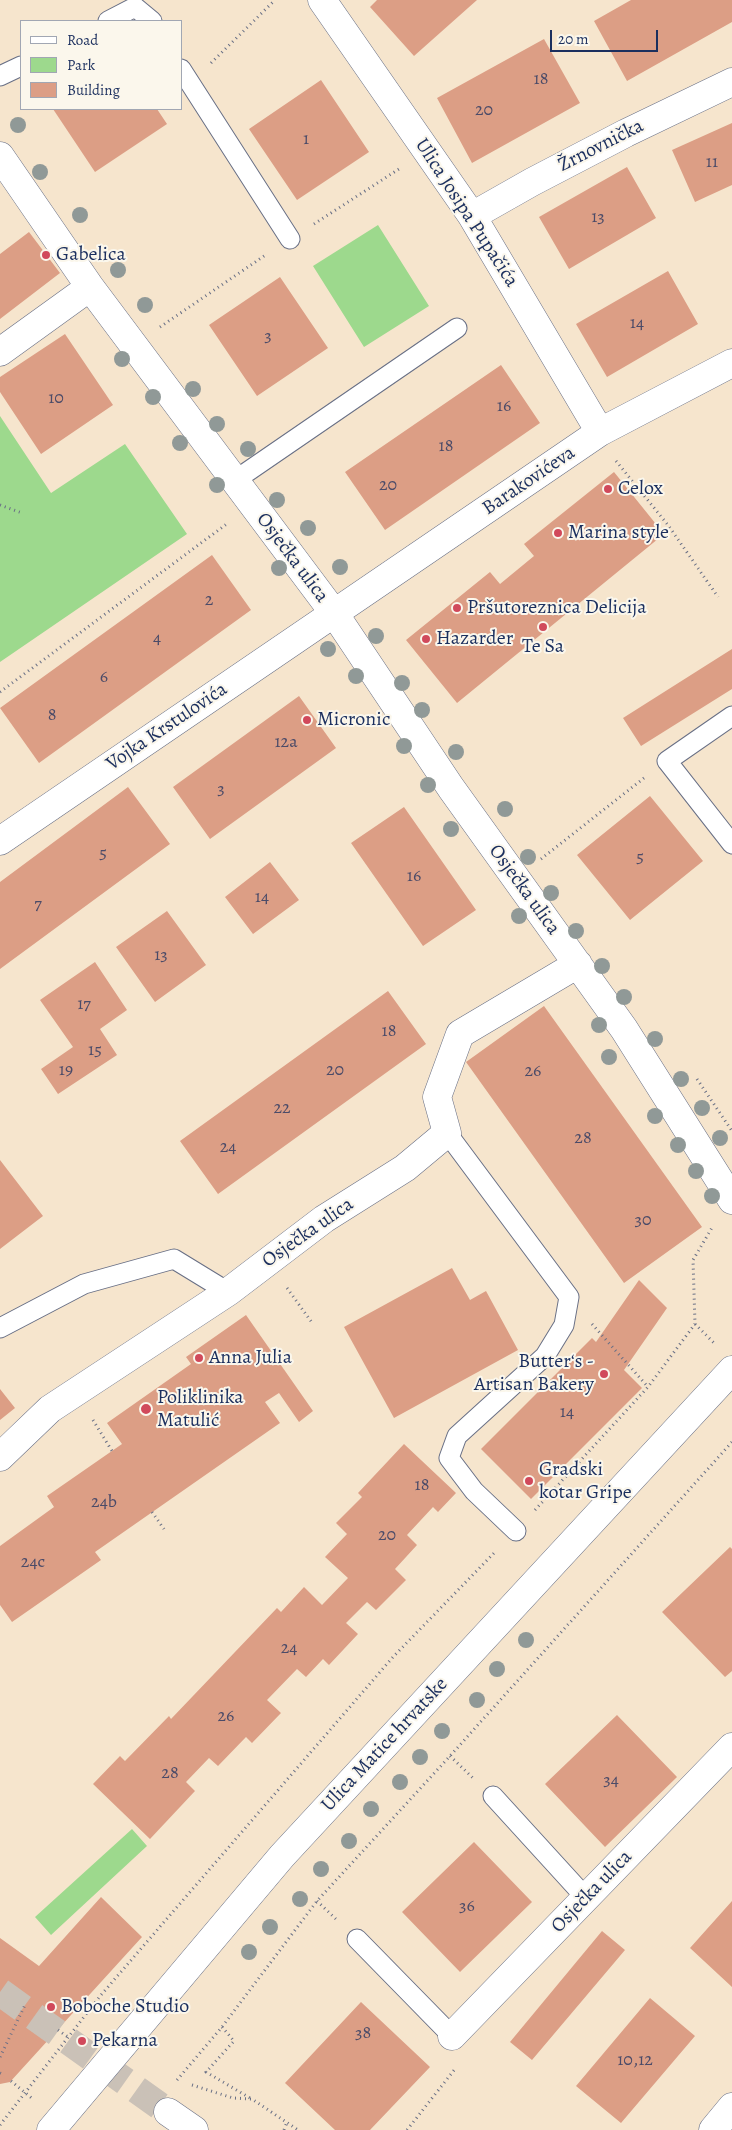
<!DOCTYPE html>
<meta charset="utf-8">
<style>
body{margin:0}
#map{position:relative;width:732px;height:2130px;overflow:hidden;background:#f6e5cd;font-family:Alegreya,serif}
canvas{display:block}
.legend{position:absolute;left:20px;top:20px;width:162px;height:90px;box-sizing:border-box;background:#fbf7ec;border:1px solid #a1a7b3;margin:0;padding:6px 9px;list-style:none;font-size:15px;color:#1b2f5e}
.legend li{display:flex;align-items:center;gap:10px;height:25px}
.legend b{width:25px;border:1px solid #a1a7b3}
.scale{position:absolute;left:550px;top:30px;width:108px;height:22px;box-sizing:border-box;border:2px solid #1b2f5e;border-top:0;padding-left:6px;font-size:15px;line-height:18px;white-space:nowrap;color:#1b2f5e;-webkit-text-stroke:4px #fbf7ec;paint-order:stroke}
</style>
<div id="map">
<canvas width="732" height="2130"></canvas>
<ul class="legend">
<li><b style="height:6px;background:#fff"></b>Road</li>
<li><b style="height:14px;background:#9dd98d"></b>Park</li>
<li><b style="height:14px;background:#dc9e85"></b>Building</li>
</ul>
<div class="scale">20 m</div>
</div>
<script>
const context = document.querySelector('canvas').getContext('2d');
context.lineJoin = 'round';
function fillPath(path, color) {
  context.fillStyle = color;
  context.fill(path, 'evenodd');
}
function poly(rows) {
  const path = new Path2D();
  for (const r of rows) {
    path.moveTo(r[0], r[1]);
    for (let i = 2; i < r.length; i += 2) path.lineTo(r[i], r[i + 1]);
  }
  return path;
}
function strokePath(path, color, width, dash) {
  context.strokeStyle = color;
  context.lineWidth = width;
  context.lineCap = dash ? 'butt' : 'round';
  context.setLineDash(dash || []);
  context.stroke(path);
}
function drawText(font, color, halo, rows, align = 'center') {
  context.font = font + ' Alegreya,serif';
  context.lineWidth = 4;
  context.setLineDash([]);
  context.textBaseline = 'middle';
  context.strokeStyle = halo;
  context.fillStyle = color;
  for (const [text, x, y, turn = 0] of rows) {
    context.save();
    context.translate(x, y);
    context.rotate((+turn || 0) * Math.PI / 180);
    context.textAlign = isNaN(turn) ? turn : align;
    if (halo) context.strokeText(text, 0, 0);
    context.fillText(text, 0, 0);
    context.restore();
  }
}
fillPath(poly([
 [378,225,429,306,364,347,313,266],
 [0,416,51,493,125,444,187,534,0,662],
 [132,1829,147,1846,51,1935,35,1917]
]), '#9dd98d');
fillPath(poly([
 [377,0,477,0,414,56,370,7],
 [631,0,732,0,732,22,627,81,594,21],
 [544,39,580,103,472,163,437,98],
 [321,80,369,152,297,200,249,129],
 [53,109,157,109,167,124,95,172],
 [732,123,732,185,695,202,672,150],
 [627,167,656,218,569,269,539,217],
 [29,232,60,273,0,319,0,254],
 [668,271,698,324,607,377,576,324],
 [280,277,328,348,257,396,209,325],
 [65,334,113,405,41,454,0,392,0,377],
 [501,365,540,423,385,530,345,472],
 [614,472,664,534,457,703,406,640,490,572,500,584,534,556,524,544],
 [212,555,251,610,39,763,0,708],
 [732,649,732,689,641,746,623,718],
 [299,696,336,748,210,839,173,787],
 [128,787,170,844,0,969,0,882],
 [650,796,703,861,630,920,577,855],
 [404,807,476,910,423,946,351,843],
 [270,862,299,900,253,934,225,897],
 [167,911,206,965,155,1002,116,947],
 [95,962,127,1010,100,1029,117,1055,58,1094,41,1069,73,1047,40,1000],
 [388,991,426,1044,218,1194,180,1141],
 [544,1006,702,1227,624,1283,466,1062],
 [0,1160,43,1216,0,1249],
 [452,1268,470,1300,486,1291,518,1350,394,1418,344,1327],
 [639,1280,667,1308,624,1370,642,1388,531,1499,481,1449,592,1338,596,1342],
 [246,1315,313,1411,299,1422,279,1393,265,1402,280,1423,95,1552,101,1560,12,1622,0,1605,0,1546,54,1507,47,1496,122,1444,107,1423,191,1364,186,1357],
 [0,1389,15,1408,0,1420],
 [404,1444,456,1493,438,1512,433,1507,407,1535,417,1545,395,1569,406,1580,376,1610,367,1602,346,1623,358,1634,329,1665,323,1659,306,1677,297,1669,267,1700,281,1713,252,1743,246,1737,218,1766,209,1758,186,1782,195,1791,150,1839,93,1784,120,1756,125,1761,169,1716,171,1719,277,1608,281,1612,304,1587,322,1605,348,1578,325,1557,347,1534,336,1523,362,1497,358,1493],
 [730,1547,732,1549,732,1671,725,1677,662,1612],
 [617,1715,677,1777,605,1847,545,1784],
 [474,1842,532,1902,460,1972,402,1912],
 [101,1897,142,1937,10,2082,0,2084,0,1938,39,1966],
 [732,1901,732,1987,690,1948],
 [602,1931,625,1950,532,2060,510,2042],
 [650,1998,695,2036,621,2123,576,2086],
 [361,2002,430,2067,370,2130,335,2130,285,2083]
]), '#dc9e85');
strokePath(poly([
 [0,1992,168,2112]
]), '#cac1b7', 28, [28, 14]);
const lane = poly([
 [108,21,135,7,152,21],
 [181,69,290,239],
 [0,76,21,66],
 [234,481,457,328],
 [732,716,667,761,732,844],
 [447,1133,569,1297,564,1325,545,1356,457,1436,449,1458,474,1491,516,1531],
 [0,1328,84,1284,174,1259,228,1292],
 [493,1796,586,1898],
 [357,1939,452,2036]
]);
const street = poly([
 [322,0,472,216,600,432],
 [0,156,90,287,334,613,451,788,624,1029,732,1200],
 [472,216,532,182,626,133,732,82],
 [0,352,90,287],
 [0,841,600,432,732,363],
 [0,1457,50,1409,228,1292,324,1219,405,1168,447,1133,437,1097,460,1034,578,964],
 [452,2036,732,1747],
 [713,2130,732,2107]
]);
const secondary = poly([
 [51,2130,282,1856,732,1370]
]);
const primary = poly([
 [168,2112,194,2130]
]);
strokePath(lane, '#686f85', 21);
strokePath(street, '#686f85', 29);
strokePath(secondary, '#686f85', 29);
strokePath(primary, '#686f85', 29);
strokePath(poly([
 [211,63,275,0],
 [314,224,399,169],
 [160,327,267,254],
 [616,461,668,525,718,597],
 [0,505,22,513],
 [0,692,228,523],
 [541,859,644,778],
 [697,1079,732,1131],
 [287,1288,313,1324],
 [592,1324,648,1387],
 [695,1324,714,1343],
 [93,1420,112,1451],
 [535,1510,648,1387,695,1324,693,1260,713,1226],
 [152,1512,164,1529],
 [450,1756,473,1778],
 [317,1901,338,1921],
 [222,2027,234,2041,206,2072,250,2098],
 [58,2030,68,2037],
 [0,2057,25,2005],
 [0,2073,4,2075],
 [177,2080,222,2027,317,1901,450,1756,732,1442],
 [11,2081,34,2100],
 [192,2085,233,2098,252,2099,298,2130],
 [0,2125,101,1995,393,1657,496,1551],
 [284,2130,287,2122],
 [407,2130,455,2069]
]), '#686f85', 3, [1, 4]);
strokePath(lane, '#fff', 19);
strokePath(street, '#fff', 28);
strokePath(secondary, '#fff', 28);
strokePath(primary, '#fff', 28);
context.fillStyle = '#909997';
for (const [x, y] of [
 [18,125],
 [40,172],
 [80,215],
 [118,270],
 [145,305],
 [122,359],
 [193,389],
 [153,397],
 [217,424],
 [180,443],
 [248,449],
 [217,485],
 [277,500],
 [308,528],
 [340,567],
 [279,568],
 [376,636],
 [328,649],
 [356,676],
 [402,683],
 [422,710],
 [404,746],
 [456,752],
 [428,785],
 [505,809],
 [451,829],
 [528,857],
 [551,893],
 [519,916],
 [576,931],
 [602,966],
 [624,997],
 [599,1025],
 [655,1039],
 [609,1057],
 [681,1079],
 [702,1108],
 [655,1116],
 [720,1138],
 [678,1145],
 [696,1171],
 [712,1196],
 [526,1640],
 [497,1669],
 [477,1700],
 [442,1731],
 [420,1757],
 [400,1782],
 [371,1809],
 [349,1841],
 [321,1869],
 [300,1899],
 [270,1927],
 [249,1952]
]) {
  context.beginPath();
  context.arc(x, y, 8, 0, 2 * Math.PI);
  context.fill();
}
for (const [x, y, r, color] of [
 [46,255,5,"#d1495b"],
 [608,489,5,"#d1495b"],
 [558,533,5,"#d1495b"],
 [457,608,5,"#d1495b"],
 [543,627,5,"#d1495b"],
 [426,639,5,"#d1495b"],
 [307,720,5,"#d1495b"],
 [199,1358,5,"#d1495b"],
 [604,1374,5,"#d1495b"],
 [146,1409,6,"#d1495b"],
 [529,1481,5,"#d1495b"],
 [51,2007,5,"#d1495b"],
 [82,2041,5,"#d1495b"]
]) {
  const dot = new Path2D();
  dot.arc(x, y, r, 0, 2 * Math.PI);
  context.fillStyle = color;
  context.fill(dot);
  strokePath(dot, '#fbf7ec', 2);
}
drawText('18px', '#4b4b68', null, [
 ["18",541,80],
 ["20",484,111],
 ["1",306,140],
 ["11",712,163],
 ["13",598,218],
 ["14",637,324],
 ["3",268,337],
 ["10",56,399],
 ["16",504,407],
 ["18",446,447],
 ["20",388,486],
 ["2",209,601],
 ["4",157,639],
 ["6",104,678],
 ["8",52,716],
 ["12a",286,743],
 ["3",221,790],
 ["5",103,854],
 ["5",640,858],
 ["16",414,877],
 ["14",262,898],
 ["7",38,905],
 ["13",161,956],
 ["17",84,1005],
 ["18",389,1032],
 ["15",95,1051],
 ["19",66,1071],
 ["20",335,1071],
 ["26",533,1072],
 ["22",282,1109],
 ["28",583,1139],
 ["24",228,1148],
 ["30",643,1221],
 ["14",567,1413],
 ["18",422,1486],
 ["24b",104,1503],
 ["20",387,1536],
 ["24c",33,1563],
 ["24",289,1649],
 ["26",226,1717],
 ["28",170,1774],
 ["34",611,1781],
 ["36",467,1907],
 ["38",363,2034],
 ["10,12",635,2061]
]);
drawText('20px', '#1b2f5e', '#fbf7ec', [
 ["Žrnovnička",601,146,-27],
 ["Ulica Josipa Pupačića",466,213,57],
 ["Barakovićeva",529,481,-34],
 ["Osječka ulica",292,558,53],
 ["Vojka Krstulovića",167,727,-34],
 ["Osječka ulica",524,890,54],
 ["Osječka ulica",308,1233,-35],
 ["Ulica Matice hrvatske",385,1745,-47],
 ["Osječka ulica",592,1892,-46]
]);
drawText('20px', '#1b2f5e', '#fbf7ec', [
 ["Gabelica",56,255],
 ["Celox",618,489],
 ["Marina style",568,533],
 ["Pršutoreznica Delicija",467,608],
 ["Hazarder",436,639],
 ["Te Sa",543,647,"center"],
 ["Micronic",317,720],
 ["Anna Julia",209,1358],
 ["Butter‘s -",594,1362,"right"],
 ["Artisan Bakery",594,1385,"right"],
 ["Poliklinika",157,1398],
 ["Matulić",157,1421],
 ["Gradski",539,1470],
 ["kotar Gripe",539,1493],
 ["Boboche Studio",61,2007],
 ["Pekarna",92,2041]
], 'left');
</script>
